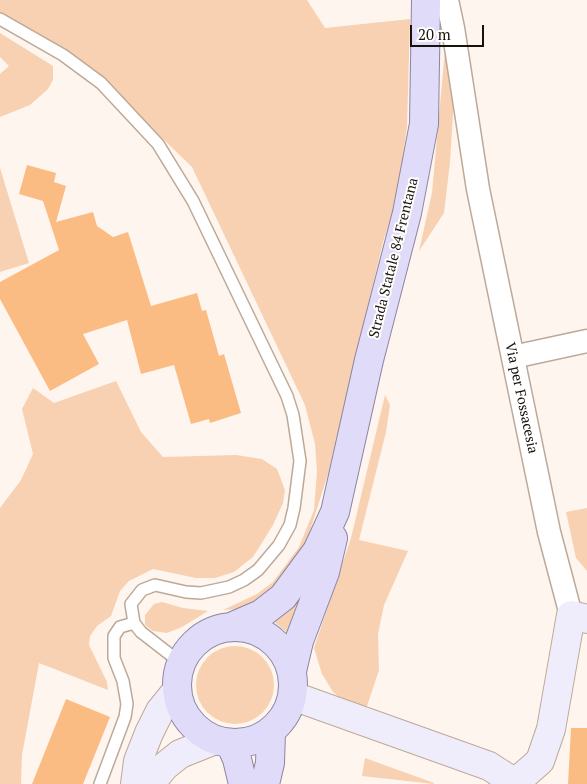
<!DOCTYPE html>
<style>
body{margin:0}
#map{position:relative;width:587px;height:784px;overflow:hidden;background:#fef5ee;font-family:"PT Serif",serif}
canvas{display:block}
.scale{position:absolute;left:410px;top:25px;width:74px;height:22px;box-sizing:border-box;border:2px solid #19120b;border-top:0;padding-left:6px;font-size:15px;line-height:18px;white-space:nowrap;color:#19120b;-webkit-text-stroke:4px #fff;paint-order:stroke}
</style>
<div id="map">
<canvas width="587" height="784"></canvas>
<div class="scale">20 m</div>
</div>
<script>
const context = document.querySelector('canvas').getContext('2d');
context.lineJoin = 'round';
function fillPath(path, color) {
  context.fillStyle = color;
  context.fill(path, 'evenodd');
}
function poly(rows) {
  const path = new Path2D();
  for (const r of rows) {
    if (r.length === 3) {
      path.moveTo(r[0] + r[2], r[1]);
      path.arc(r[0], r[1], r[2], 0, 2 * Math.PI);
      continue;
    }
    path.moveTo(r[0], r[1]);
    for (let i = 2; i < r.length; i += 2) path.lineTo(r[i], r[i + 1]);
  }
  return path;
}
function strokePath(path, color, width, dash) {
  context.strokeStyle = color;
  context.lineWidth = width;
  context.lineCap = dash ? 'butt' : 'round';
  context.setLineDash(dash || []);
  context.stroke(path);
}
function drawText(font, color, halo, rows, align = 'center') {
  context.font = font + ' "PT Serif",serif';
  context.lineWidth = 4;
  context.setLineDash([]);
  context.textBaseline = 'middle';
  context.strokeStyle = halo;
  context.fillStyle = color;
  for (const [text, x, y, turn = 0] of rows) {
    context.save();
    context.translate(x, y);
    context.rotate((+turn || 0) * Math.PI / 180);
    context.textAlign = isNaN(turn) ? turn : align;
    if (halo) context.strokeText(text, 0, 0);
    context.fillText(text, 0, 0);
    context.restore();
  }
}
fillPath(poly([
 [0,0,307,0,325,28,410,19,407,127,397,198,383,242,328,474,306,543,279,584,261,600,241,609,223,610,257,594,273,582,299,547,314,510,317,471,315,444,305,405,192,167,104,82,60,46,0,13],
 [0,33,53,66,53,80,48,89,30,105,0,117,0,74,9,66,0,57],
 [445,50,454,97,450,162,444,213,419,251,432,193],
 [0,168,29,263,0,272],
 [116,381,141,432,163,457,236,455,262,459,277,469,285,490,283,503,273,525,253,557,234,572,215,578,196,578,153,569,129,581,120,591,111,616,97,626,90,636,89,645,107,682,108,690,39,663,22,755,21,784,0,784,0,508,21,480,33,454,22,409,33,388,54,403],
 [385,395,390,405,386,432,359,540,408,551,384,605,378,634,379,670,366,709,342,700,333,692,322,674,314,648,351,538],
 [587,508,587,571,576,558,566,512],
 [315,575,292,637,271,619],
 [162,602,183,608,208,611,182,627,167,633,153,631,145,625,145,615,154,604],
 [235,685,39],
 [365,758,434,783,434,784,362,776]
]), '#f7d1b1');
fillPath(poly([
 [27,165,56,173,54,182,66,186,56,222,93,212,97,226,113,237,128,232,151,306,197,293,202,311,206,310,219,356,224,354,241,413,210,423,209,419,191,424,174,365,141,374,127,320,83,334,99,364,50,391,0,299,0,282,59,250,43,201,19,194],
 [66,699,110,717,83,784,32,784],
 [571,728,587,728,587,784,568,784]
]), '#fbbc84');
const lane = poly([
 [0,19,63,55,101,83,158,144,193,201,287,396,293,415,300,461,294,508,290,525,279,545,258,570,244,580,229,587,201,593,186,592,155,585,142,590,131,604,134,623,141,632,181,663],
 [100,784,125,717,127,704,123,681,114,658,114,636,120,627,134,623]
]);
const street = poly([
 [447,0,453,28,478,189,549,532,571,615],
 [513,357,587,341]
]);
const secondary = poly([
 [293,696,489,766,517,784],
 [516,782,540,761,551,729,571,615,587,619],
 [135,784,138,761,149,733,160,711,177,690],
 [150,784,165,766,180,754,215,740]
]);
const primary = poly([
 [233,626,261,614,283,597,317,551,335,512,369,360,407,213,424,124,426,0],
 [235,685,58],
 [292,671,299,641,325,572,333,538],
 [230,743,237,759,243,784],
 [265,784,270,763,271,732]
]);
strokePath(lane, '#bda998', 14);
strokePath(street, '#bda998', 25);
strokePath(secondary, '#bda998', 30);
strokePath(primary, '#8c85a2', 30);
strokePath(lane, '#fff', 11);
strokePath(street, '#fff', 22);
strokePath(secondary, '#efedfc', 28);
strokePath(primary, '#dfdbf8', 28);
drawText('14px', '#19120b', '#fff', [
 ["Strada Statale 84 Frentana",394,258,-76],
 ["Via per Fossacesia",521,398,78]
]);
</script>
